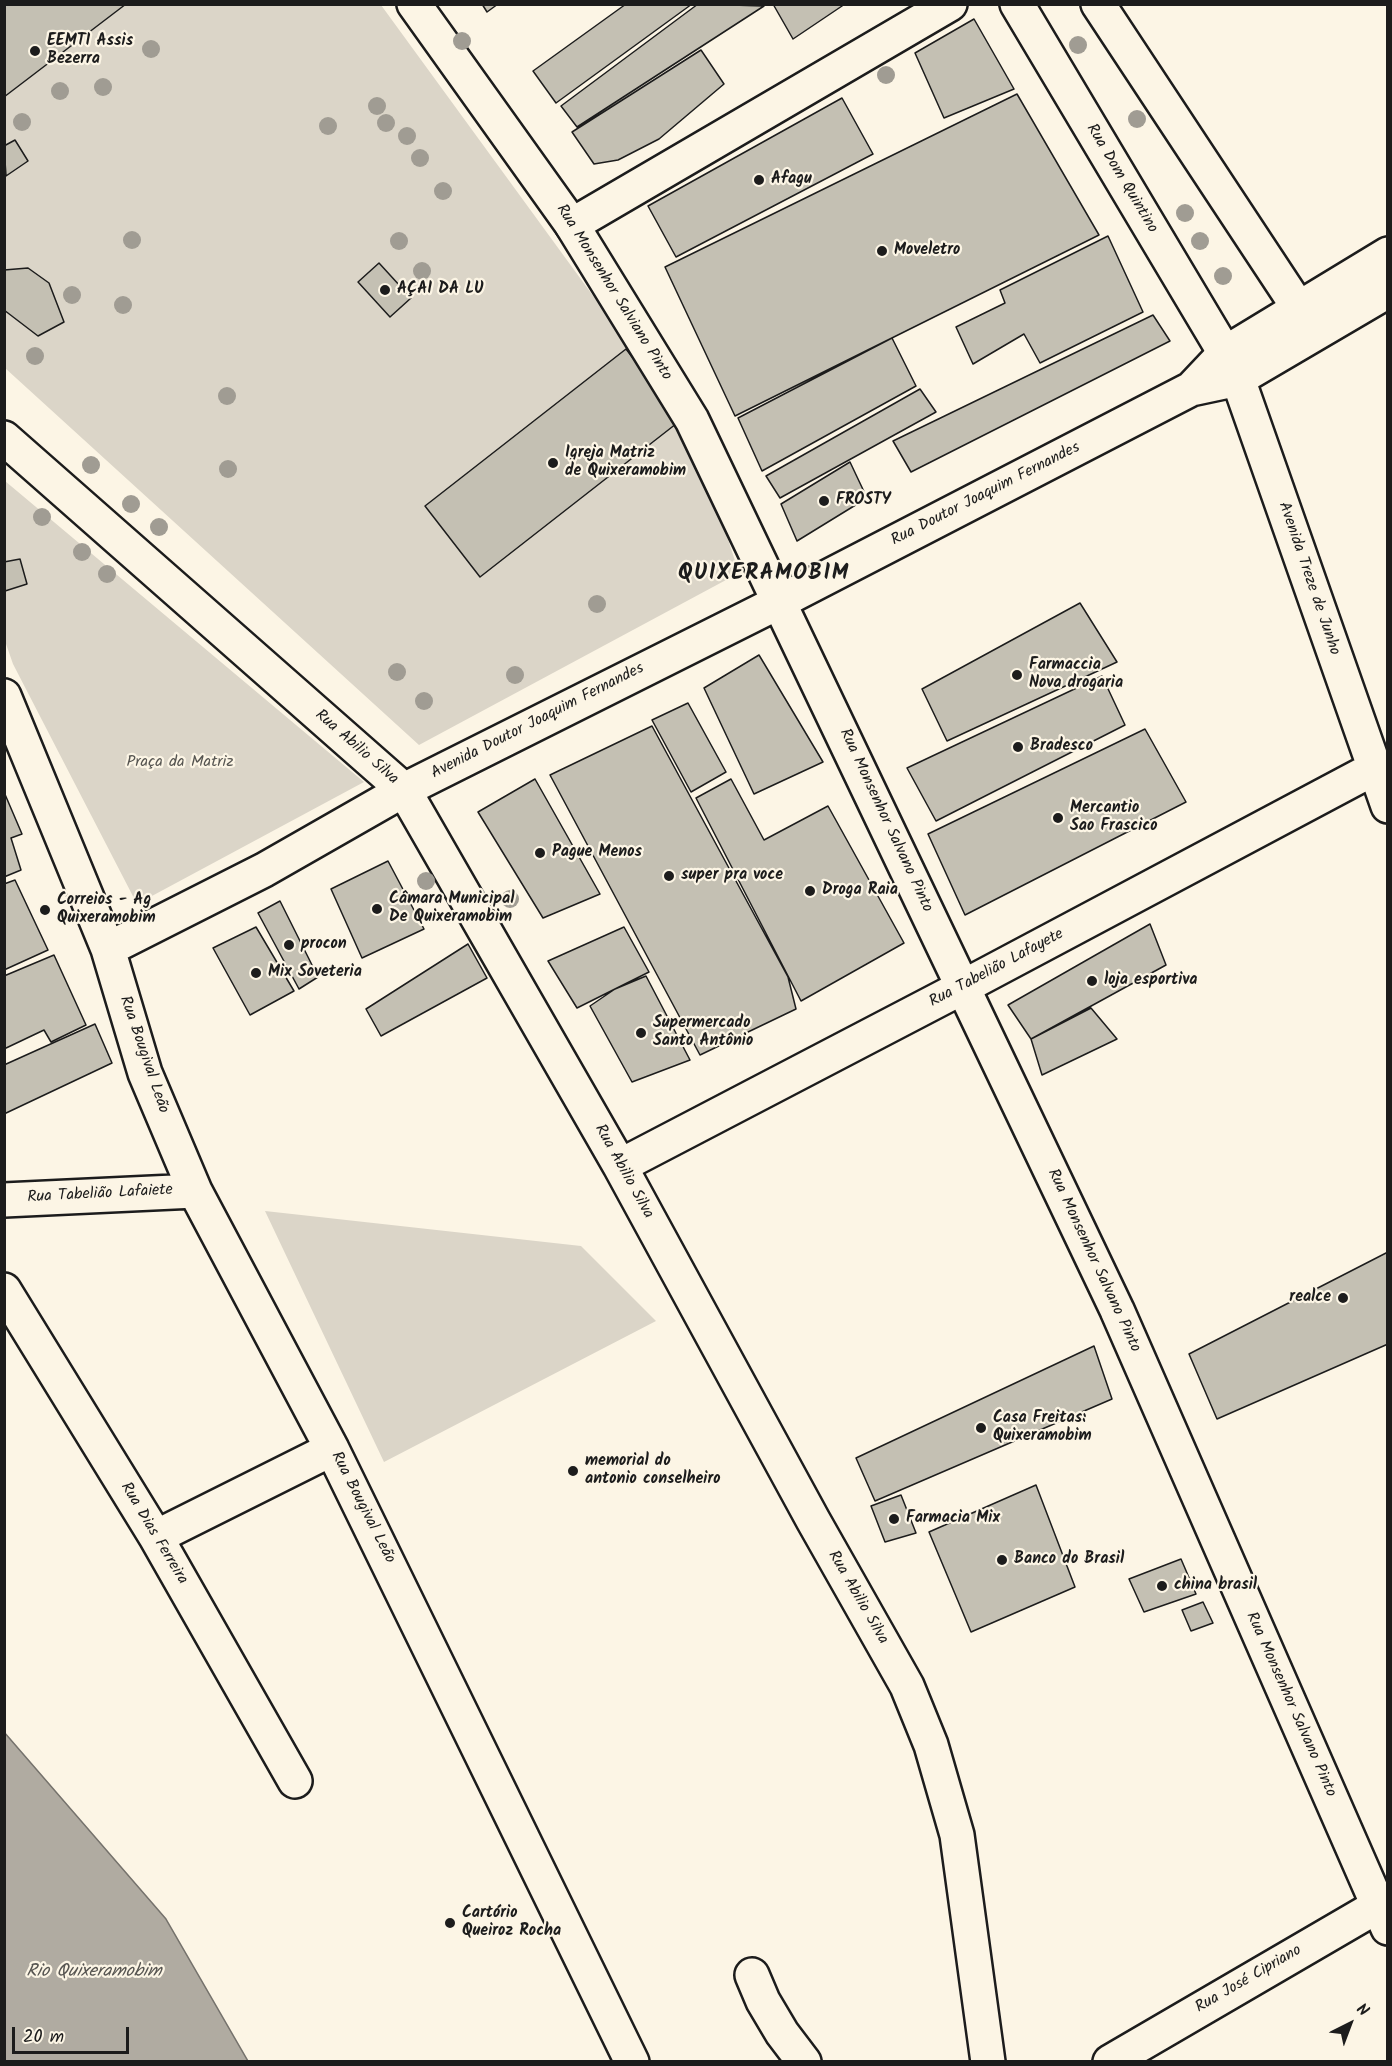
<!DOCTYPE html>
<meta charset="utf-8">
<style>
body{margin:0}
#map{position:relative;width:1392px;height:2066px;overflow:hidden;background:#fcf5e5;font-family:Kalam,sans-serif}
canvas{display:block}
.frame{position:absolute;inset:0;border:6px solid #1c1c1c;pointer-events:none}
.north{position:absolute;left:1320px;top:1994px;width:60px;height:60px;-webkit-text-stroke:4px #fcf5e5;paint-order:stroke;rotate:42deg;font-size:16px;font-weight:700;line-height:24px;text-align:center;color:#1c1c1c}
.north::after{content:'';display:block;margin:auto;width:21px;height:27px;background:#1c1c1c;clip-path:polygon(50% 0,100% 100%,50% 72%,0 100%)}
.scale{position:absolute;left:12px;top:2027px;width:117px;height:27px;box-sizing:border-box;border:3px solid #1c1c1c;border-top:0;padding-left:8px;font-size:18px;line-height:21px;white-space:nowrap;color:#1c1c1c;-webkit-text-stroke:4px #fcf5e5;paint-order:stroke}
</style>
<div id="map">
<canvas width="1392" height="2066"></canvas>
<div class="frame"></div>
<div class="north">N</div>
<div class="scale">20 m</div>
</div>
<script>
const context = document.querySelector('canvas').getContext('2d');
context.lineJoin = 'round';
function fillPath(path, color) {
  context.fillStyle = color;
  context.fill(path, 'evenodd');
}
function poly(rows) {
  const path = new Path2D();
  for (const r of rows) {
    path.moveTo(r[0], r[1]);
    for (let i = 2; i < r.length; i += 2) path.lineTo(r[i], r[i + 1]);
  }
  return path;
}
function strokePath(path, color, width, dash) {
  context.strokeStyle = color;
  context.lineWidth = width;
  context.lineCap = dash ? 'butt' : 'round';
  context.setLineDash(dash || []);
  context.stroke(path);
}
function drawText(font, color, halo, rows, align = 'center') {
  context.font = font + ' Kalam,sans-serif';
  context.lineWidth = 4.5;
  context.setLineDash([]);
  context.textBaseline = 'middle';
  context.strokeStyle = halo;
  context.fillStyle = color;
  for (const [text, x, y, turn = 0] of rows) {
    context.save();
    context.translate(x, y);
    context.rotate((+turn || 0) * Math.PI / 180);
    context.textAlign = isNaN(turn) ? turn : align;
    if (halo) context.strokeText(text, 0, 0);
    context.fillText(text, 0, 0);
    context.restore();
  }
}
fillPath(poly([
 [4,5,381,5,693,433,739,573,419,745,5,368],
 [5,481,364,782,137,904,13,664,5,641],
 [265,1211,581,1246,656,1321,384,1462]
]), '#dbd5c8');
const water = poly([
 [4,1732,166,1919,248,2061,5,2061,4,1732]
]);
fillPath(water, '#b0aba1');
strokePath(water, '#75726c', 1.5);
const building = poly([
 [4,4,126,4,4,97,4,4],
 [482,4,498,4,487,12,482,4],
 [626,4,692,4,556,103,533,71,626,4],
 [698,4,764,6,577,127,561,106,698,4],
 [773,4,845,4,793,39,773,4],
 [974,19,1014,89,944,118,915,53,974,19],
 [701,50,724,84,659,139,618,160,594,164,572,132,701,50],
 [1017,94,1099,235,735,416,665,267,1017,94],
 [842,98,873,154,676,257,648,206,842,98],
 [15,140,28,161,6,176,4,146,15,140],
 [1108,236,1143,312,1040,363,1024,334,973,364,956,327,1005,303,1000,290,1108,236],
 [379,263,411,298,390,317,358,282,379,263],
 [28,268,49,283,64,322,38,336,4,310,4,270,28,268],
 [1153,315,1170,341,911,472,893,441,1153,315],
 [892,338,916,386,762,471,738,418,892,338],
 [626,349,681,420,480,577,425,506,626,349],
 [920,389,936,412,780,498,766,476,920,389],
 [850,462,867,498,797,541,781,504,850,462],
 [20,559,27,584,5,591,4,562,20,559],
 [1080,603,1117,662,947,741,922,689,1080,603],
 [759,655,823,762,754,794,704,688,759,655],
 [1102,676,1125,725,936,821,907,768,1102,676],
 [688,703,726,772,691,792,652,720,688,703],
 [652,726,788,977,796,1009,700,1055,550,775,652,726],
 [1145,729,1186,802,965,915,928,834,1145,729],
 [535,779,600,894,543,918,478,812,535,779],
 [731,779,764,840,828,806,904,943,801,1001,696,798,731,779],
 [4,792,22,834,11,838,21,870,4,877,4,792],
 [388,861,424,929,362,958,331,889,388,861],
 [15,880,48,950,4,970,4,884,15,880],
 [280,901,318,977,299,989,258,913,280,901],
 [1150,924,1166,965,1031,1039,1008,1005,1150,924],
 [256,927,294,991,250,1015,213,948,256,927],
 [624,927,649,972,577,1008,548,961,624,927],
 [468,944,487,978,381,1036,366,1009,468,944],
 [54,955,86,1025,51,1042,44,1030,4,1049,4,976,54,955],
 [646,976,690,1060,632,1082,590,1006,615,989,646,976],
 [1091,1008,1117,1039,1042,1075,1031,1039,1091,1008],
 [95,1024,112,1063,4,1114,4,1065,95,1024],
 [1388,1252,1388,1344,1217,1419,1189,1354,1388,1252],
 [1094,1346,1112,1399,875,1501,856,1458,1094,1346],
 [1036,1485,1075,1587,971,1632,929,1532,1036,1485],
 [901,1495,916,1533,885,1542,871,1506,901,1495],
 [1181,1559,1196,1594,1144,1612,1129,1579,1181,1559],
 [1203,1602,1213,1623,1191,1631,1182,1610,1203,1602]
]);
fillPath(building, '#c4c0b3');
strokePath(building, '#1c1c1c', 1.5);
const street = poly([
 [1017,4,1225,353,1238,379,1388,806],
 [1098,4,1298,307,1310,333],
 [572,225,950,4],
 [4,438,404,790,620,1166,813,1520,907,1686,931,1745,957,1835,988,2062],
 [4,696,108,949,145,1073,195,1191,332,1449,632,2062],
 [108,949,264,870,404,790,781,601],
 [620,1166,963,987,1373,769],
 [4,1200,195,1191],
 [4,1290,156,1537,295,1781],
 [156,1537,332,1449],
 [752,1975,763,2001,782,2033,804,2062],
 [1110,2062,1388,1900]
]);
const secondary = poly([
 [414,4,572,225,692,420,1117,1310,1388,1928],
 [1191,389,1225,353,1388,254],
 [781,601,1191,389,1238,379,1388,291]
]);
strokePath(street, '#1c1c1c', 38);
strokePath(secondary, '#1c1c1c', 38);
strokePath(street, '#fcf5e5', 33);
strokePath(secondary, '#fcf5e5', 33);
context.fillStyle = '#a09c93';
for (const [x, y] of [
 [462,41],
 [1078,45],
 [151,49],
 [886,75],
 [103,87],
 [60,91],
 [377,106],
 [1137,119],
 [22,122],
 [386,123],
 [328,126],
 [407,136],
 [420,158],
 [443,191],
 [1185,213],
 [132,240],
 [399,241],
 [1200,241],
 [422,271],
 [1223,276],
 [72,295],
 [123,305],
 [35,356],
 [227,396],
 [91,465],
 [228,469],
 [131,504],
 [42,517],
 [159,527],
 [82,552],
 [107,574],
 [597,604],
 [397,672],
 [515,675],
 [424,701],
 [426,881],
 [510,899]
]) {
  context.beginPath();
  context.arc(x, y, 9, 0, 2 * Math.PI);
  context.fill();
}
for (const [x, y, r, color] of [
 [35,51,6,"#1c1c1c"],
 [759,180,6,"#1c1c1c"],
 [882,251,6,"#1c1c1c"],
 [385,290,6,"#1c1c1c"],
 [553,463,6,"#1c1c1c"],
 [824,501,6,"#1c1c1c"],
 [1017,675,6,"#1c1c1c"],
 [1018,747,6,"#1c1c1c"],
 [1058,818,6,"#1c1c1c"],
 [540,853,6,"#1c1c1c"],
 [669,876,6,"#1c1c1c"],
 [810,891,6,"#1c1c1c"],
 [377,909,6,"#1c1c1c"],
 [45,910,6,"#1c1c1c"],
 [289,945,6,"#1c1c1c"],
 [256,973,6,"#1c1c1c"],
 [1092,981,6,"#1c1c1c"],
 [641,1033,6,"#1c1c1c"],
 [1343,1298,6,"#1c1c1c"],
 [981,1428,6,"#1c1c1c"],
 [573,1471,6,"#1c1c1c"],
 [894,1519,6,"#1c1c1c"],
 [1002,1560,6,"#1c1c1c"],
 [1162,1586,6,"#1c1c1c"],
 [450,1923,6,"#1c1c1c"]
]) {
  const dot = new Path2D();
  dot.arc(x, y, r, 0, 2 * Math.PI);
  context.fillStyle = color;
  context.fill(dot);
  strokePath(dot, '#fcf5e5', 2);
}
drawText('bold 16px', '#1c1c1c', '#fcf5e5', [
 ["EEMTI Assis",47,42],
 ["Bezerra",47,60],
 ["Afagu",771,180],
 ["Moveletro",894,251],
 ["AÇAI DA LU",397,290],
 ["Igreja Matriz",565,454],
 ["de Quixeramobim",565,472],
 ["FROSTY",836,501],
 ["Farmaccia",1029,666],
 ["Nova drogaria",1029,684],
 ["Bradesco",1030,747],
 ["Mercantio",1070,809],
 ["Sao Frascico",1070,827],
 ["Pague Menos",552,853],
 ["super pra voce",681,876],
 ["Droga Raia",822,891],
 ["Câmara Municipal",389,900],
 ["De Quixeramobim",389,918],
 ["Correios - Ag",57,901],
 ["Quixeramobim",57,919],
 ["procon",301,945],
 ["Mix Soveteria",268,973],
 ["loja esportiva",1104,981],
 ["Supermercado",653,1024],
 ["Santo Antônio",653,1042],
 ["realce",1331,1298,"right"],
 ["Casa Freitas:",993,1419],
 ["Quixeramobim",993,1437],
 ["memorial do",585,1462],
 ["antonio conselheiro",585,1480],
 ["Farmacia Mix",906,1519],
 ["Banco do Brasil",1014,1560],
 ["china brasil",1174,1586],
 ["Cartório",462,1914],
 ["Queiroz Rocha",462,1932]
], 'left');
drawText('16px', '#1c1c1c', '#fcf5e5', [
 ["Rua Dom Quintino",1121,179,59],
 ["Rua Monsenhor Salviano Pinto",613,293,58],
 ["Rua Doutor Joaquim Fernandes",986,495,-27],
 ["Avenida Treze de Junho",1308,579,71],
 ["Avenida Doutor Joaquim Fernandes",538,722,-27],
 ["Rua Abilio Silva",356,748,41],
 ["Rua Monsenhor Salvano Pinto",885,821,65],
 ["Rua Tabelião Lafayete",997,969,-28],
 ["Rua Bougival Leão",143,1055,71],
 ["Rua Abilio Silva",623,1172,61],
 ["Rua Tabelião Lafaiete",100,1195,-3],
 ["Rua Monsenhor Salvano Pinto",1093,1261,65],
 ["Rua Bougival Leão",362,1508,63],
 ["Rua Dias Ferreira",153,1534,59],
 ["Rua Abilio Silva",857,1598,60],
 ["Rua Monsenhor Salvano Pinto",1290,1705,66],
 ["Rua José Cipriano",1249,1980,-30]
]);
drawText('16px', '#555450', '#fcf5e5', [
 ["Praça da Matriz",180,763]
]);
drawText('italic 18px', '#575551', '#fcf5e5', [
 ["Rio Quixeramobim",94,1973]
]);
context.letterSpacing = '1.5px';
drawText('bold 22px', '#1c1c1c', '#fcf5e5', [
 ["QUIXERAMOBIM",764,575]
]);
context.letterSpacing = '0px';
</script>
